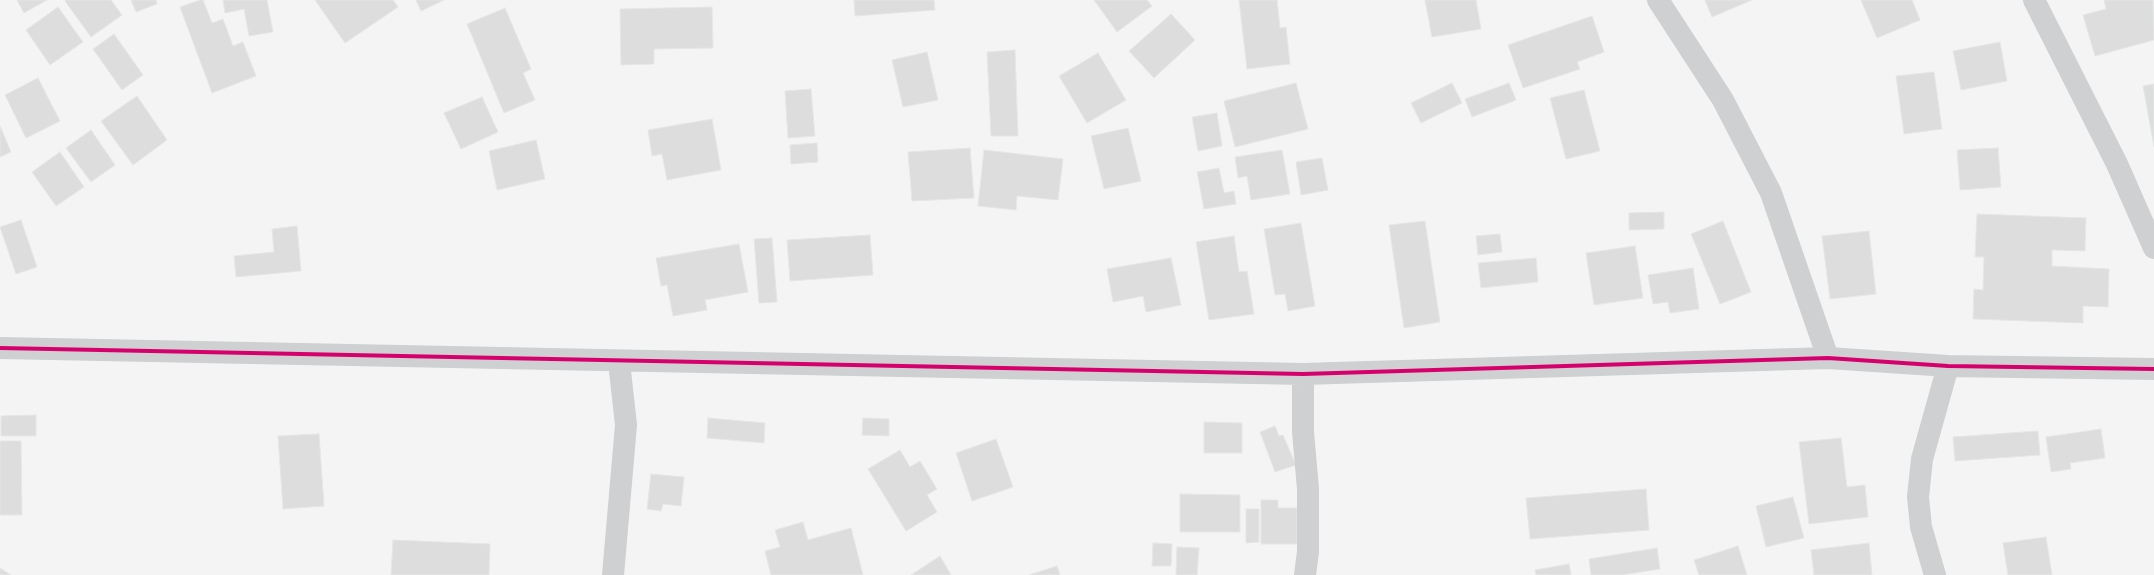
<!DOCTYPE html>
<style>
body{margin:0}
canvas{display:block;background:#f4f4f4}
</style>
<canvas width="2154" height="575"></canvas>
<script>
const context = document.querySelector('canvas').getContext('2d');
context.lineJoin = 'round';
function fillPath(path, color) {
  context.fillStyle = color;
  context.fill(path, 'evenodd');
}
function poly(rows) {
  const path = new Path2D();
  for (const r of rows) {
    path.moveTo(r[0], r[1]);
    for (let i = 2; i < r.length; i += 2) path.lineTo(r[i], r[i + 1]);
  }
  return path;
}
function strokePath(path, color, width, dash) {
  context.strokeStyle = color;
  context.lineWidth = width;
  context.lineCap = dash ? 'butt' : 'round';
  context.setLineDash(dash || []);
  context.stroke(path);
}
const building = poly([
 [17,0,47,0,24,13,17,0],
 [66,0,111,0,122,15,91,37,65,1,66,0],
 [131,0,156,0,157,4,136,12,131,0],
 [200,0,203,0,212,23,223,19,233,46,243,42,256,76,212,93,180,7,200,0],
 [223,0,267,0,273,32,249,36,244,9,225,13,223,0],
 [315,0,393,0,398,7,345,43,315,0],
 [416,0,444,0,421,11,416,0],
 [854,0,934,0,935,10,855,16,854,0],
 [1094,0,1147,0,1152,6,1117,32,1094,0],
 [1239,0,1277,0,1280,28,1286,27,1290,64,1247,69,1239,0],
 [1425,0,1476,0,1481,29,1432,37,1425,0],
 [1705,0,1752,0,1712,17,1705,0],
 [1861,0,1912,0,1920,20,1877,38,1861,0],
 [2104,0,2153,0,2154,40,2095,56,2083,15,2106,9,2104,0],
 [58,7,83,42,50,65,26,30,58,7],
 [712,7,713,48,654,49,654,64,621,65,620,9,712,7],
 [505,8,531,69,523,73,535,100,504,113,467,24,505,8],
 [1171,14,1195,40,1154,78,1129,51,1171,14],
 [1592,16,1604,52,1577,62,1580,69,1523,88,1508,45,1592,16],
 [114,34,143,75,122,90,93,49,114,34],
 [2000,42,2007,81,1961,90,1953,51,2000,42],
 [1015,50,1018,136,991,136,987,52,1015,50],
 [927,52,938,100,903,107,892,60,927,52],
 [1098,53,1126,100,1087,123,1059,76,1098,53],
 [1934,72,1942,129,1904,134,1896,76,1934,72],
 [38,78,60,121,26,138,5,95,38,78],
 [1296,83,1308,129,1235,147,1224,101,1296,83],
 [1452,83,1462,103,1421,123,1411,103,1452,83],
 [1509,83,1516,100,1472,117,1465,99,1509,83],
 [2154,84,2154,147,2143,86,2154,84],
 [811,89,815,136,788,138,785,91,811,89],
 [1584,90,1600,151,1566,159,1550,98,1584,90],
 [137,96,167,140,133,165,101,121,137,96],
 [482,97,498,132,461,149,444,113,482,97],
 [1217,113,1222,146,1198,151,1192,117,1217,113],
 [712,119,721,170,667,180,662,154,652,156,648,130,712,119],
 [0,126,11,152,0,157,0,126],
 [1128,128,1141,181,1104,189,1091,136,1128,128],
 [91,130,115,165,91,182,66,148,91,130],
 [536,140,545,179,497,190,489,151,536,140],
 [817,143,818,162,791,164,790,145,817,143],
 [970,148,974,198,912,201,908,152,970,148],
 [1998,148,2001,187,1960,190,1957,150,1998,148],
 [984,150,1063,159,1058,200,1017,196,1016,210,978,206,984,150],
 [1282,150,1290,194,1251,200,1247,176,1238,178,1235,157,1282,150],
 [60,152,84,187,56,206,32,172,60,152],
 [1322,158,1328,190,1301,195,1296,162,1322,158],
 [1219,168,1224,193,1234,191,1236,204,1204,209,1197,172,1219,168],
 [1664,212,1664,229,1629,230,1629,213,1664,212],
 [1977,214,2086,218,2085,251,2052,250,2052,266,2109,269,2108,307,2083,306,2083,323,1973,319,1974,289,1983,290,1984,257,1975,257,1977,214],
 [21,220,37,267,16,274,0,227,21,220],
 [1425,221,1440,322,1404,328,1389,225,1425,221],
 [1723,221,1751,292,1720,304,1691,234,1723,221],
 [1301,223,1315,306,1288,311,1285,294,1275,295,1264,229,1301,223],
 [297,226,301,271,236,277,234,256,274,252,272,229,297,226],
 [1869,231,1876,294,1830,299,1822,236,1869,231],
 [1500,234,1502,252,1478,255,1476,236,1500,234],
 [870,235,873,275,790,281,787,240,870,235],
 [1234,236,1239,272,1247,271,1254,314,1209,320,1196,242,1234,236],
 [772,238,777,302,759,303,754,239,772,238],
 [739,244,748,292,705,300,707,310,673,316,667,285,661,286,656,258,739,244],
 [1635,246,1643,298,1594,305,1586,253,1635,246],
 [1171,258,1181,305,1146,312,1143,296,1113,302,1107,269,1171,258],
 [1536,258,1538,282,1481,288,1478,263,1536,258],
 [1693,268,1699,309,1670,313,1668,302,1653,304,1648,275,1693,268],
 [36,415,36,436,1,436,1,416,36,415],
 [708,418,765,423,764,443,707,438,708,418],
 [863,418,889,419,889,436,862,435,863,418],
 [1204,422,1242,423,1242,453,1204,453,1204,422],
 [1275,426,1279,436,1283,435,1296,465,1275,472,1260,432,1275,426],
 [2101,429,2105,458,2070,463,2071,469,2051,472,2046,437,2101,429],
 [2038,431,2040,455,1955,461,1953,437,2038,431],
 [319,434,324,506,283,509,278,436,319,434],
 [1841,438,1847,487,1865,485,1868,517,1809,524,1799,442,1841,438],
 [996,439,1013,487,972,501,956,453,996,439],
 [0,441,21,441,22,515,0,515,0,441],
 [900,450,910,467,920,461,937,489,927,495,937,512,906,531,868,469,900,450],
 [651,474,684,477,681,506,663,504,661,511,647,509,651,474],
 [1646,489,1649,530,1530,539,1526,498,1646,489],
 [1180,494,1240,495,1240,532,1180,532,1180,494],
 [1793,497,1804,538,1766,547,1756,506,1793,497],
 [1261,500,1278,500,1278,508,1297,508,1297,544,1261,544,1261,500],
 [1246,509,1259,509,1259,542,1246,543,1246,509],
 [803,522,808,540,851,528,863,575,771,575,765,551,780,547,775,530,803,522],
 [2046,537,2052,575,2008,575,2003,543,2046,537],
 [393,540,490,544,489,575,391,575,393,540],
 [1153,543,1172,544,1171,566,1152,566,1153,543],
 [1869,543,1872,575,1814,575,1811,550,1869,543],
 [1738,546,1747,575,1699,575,1694,560,1738,546],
 [1177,547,1199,548,1197,575,1176,575,1177,547],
 [1657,548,1660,569,1622,575,1591,575,1589,559,1657,548],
 [940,556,951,575,911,575,940,556],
 [1569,564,1571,575,1536,575,1535,570,1569,564],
 [1057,566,1060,575,1029,575,1057,566],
 [0,568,11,575,0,575,0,568]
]);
fillPath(building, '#ddddde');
strokePath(building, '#e5e6e7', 1);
strokePath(poly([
 [1658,0,1723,100,1771,193,1828,358],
 [2034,0,2117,164,2154,248],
 [0,348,1303,374,1828,358,1948,366,2154,369],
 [1303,374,1303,432,1308,489,1308,552,1305,575],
 [613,575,626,425,619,362],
 [1935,575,1921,527,1918,497,1922,459,1948,366]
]), '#ced0d2', 22);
strokePath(poly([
 [0,348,1303,374,1828,358,1948,366,2154,369]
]), '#d6006c', 4);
</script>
